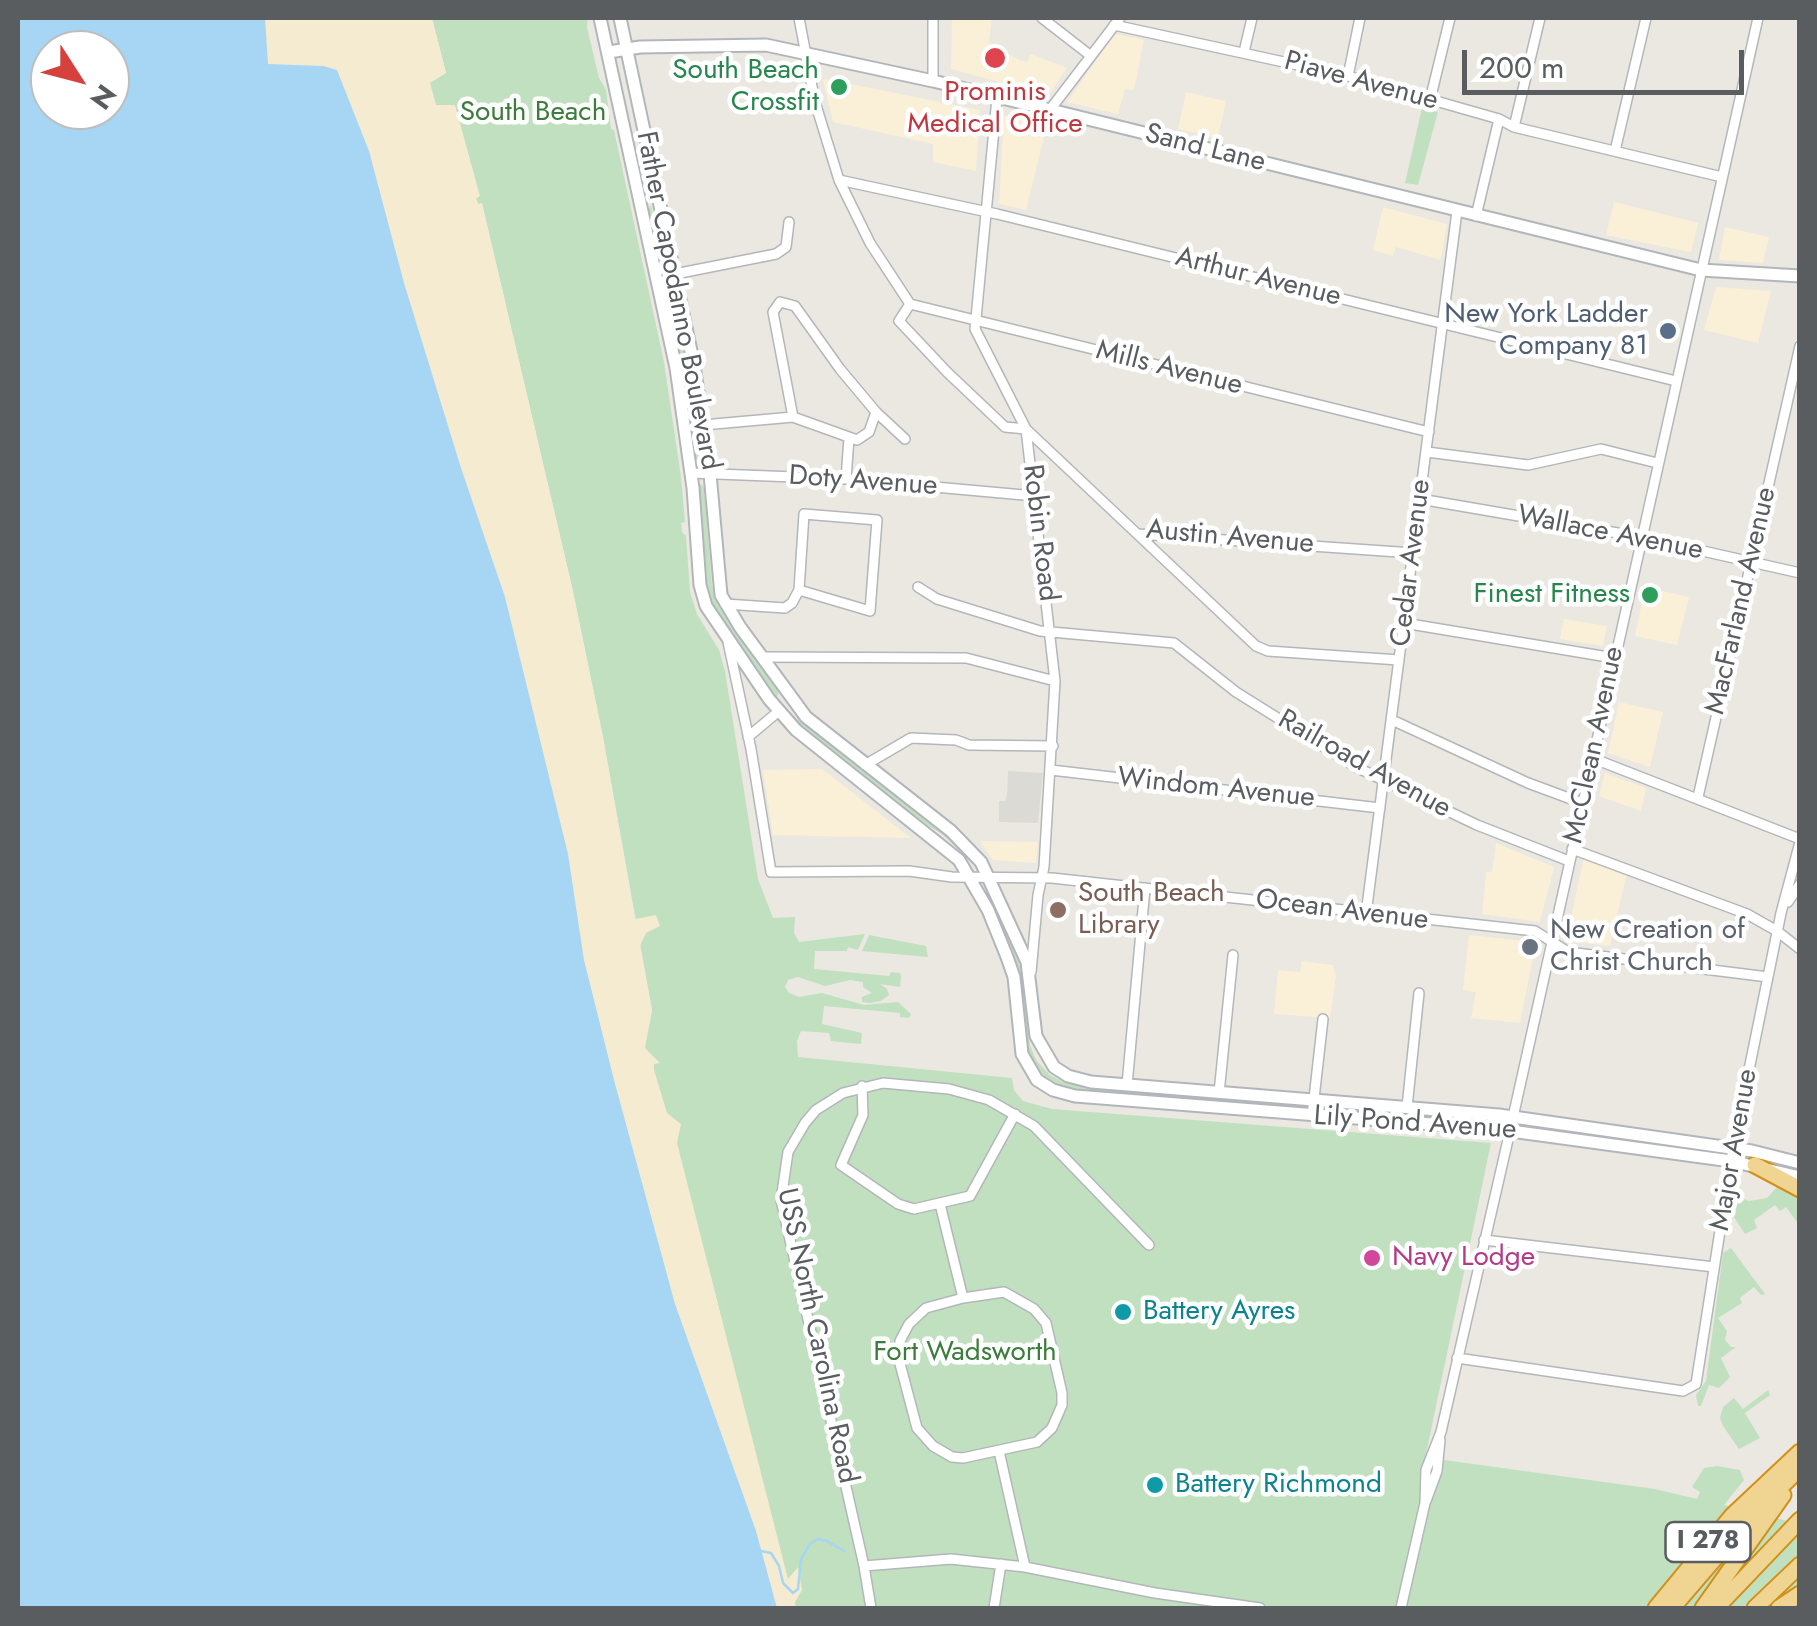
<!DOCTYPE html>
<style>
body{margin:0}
#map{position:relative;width:1817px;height:1626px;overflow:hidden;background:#ebe8e1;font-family:Jost,sans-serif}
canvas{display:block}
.frame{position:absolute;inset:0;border:20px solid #595d60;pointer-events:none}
.north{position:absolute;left:30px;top:30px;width:100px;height:100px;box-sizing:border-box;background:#fff;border:2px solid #bdbebf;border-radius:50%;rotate:126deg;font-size:28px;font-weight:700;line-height:40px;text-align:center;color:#595d60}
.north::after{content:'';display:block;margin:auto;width:35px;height:45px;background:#d5413d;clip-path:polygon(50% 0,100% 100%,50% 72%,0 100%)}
.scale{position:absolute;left:1462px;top:50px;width:282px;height:45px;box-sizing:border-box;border:5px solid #595d60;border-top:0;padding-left:12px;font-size:30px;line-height:35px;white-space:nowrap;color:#595d60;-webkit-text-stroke:8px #fff;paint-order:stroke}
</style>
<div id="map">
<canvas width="1817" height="1626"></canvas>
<div class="frame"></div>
<div class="north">N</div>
<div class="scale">200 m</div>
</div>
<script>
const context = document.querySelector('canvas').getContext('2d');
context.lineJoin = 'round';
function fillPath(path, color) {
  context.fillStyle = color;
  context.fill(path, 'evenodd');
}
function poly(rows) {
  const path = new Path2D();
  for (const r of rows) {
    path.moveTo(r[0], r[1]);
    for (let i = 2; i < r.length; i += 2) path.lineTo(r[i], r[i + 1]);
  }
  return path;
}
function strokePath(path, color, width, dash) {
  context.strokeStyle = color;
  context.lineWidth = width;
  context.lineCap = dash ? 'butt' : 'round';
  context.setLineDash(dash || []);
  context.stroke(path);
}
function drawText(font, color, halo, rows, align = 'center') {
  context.font = font + ' Jost,sans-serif';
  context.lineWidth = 9;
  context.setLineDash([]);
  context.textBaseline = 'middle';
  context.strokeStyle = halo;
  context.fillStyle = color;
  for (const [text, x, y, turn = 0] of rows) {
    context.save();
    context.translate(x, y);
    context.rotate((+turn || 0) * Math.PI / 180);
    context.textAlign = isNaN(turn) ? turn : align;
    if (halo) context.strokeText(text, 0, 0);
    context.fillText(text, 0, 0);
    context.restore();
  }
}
fillPath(poly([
 [952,18,992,18,989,42,1019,60,1028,62,1030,54,1067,68,1049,95,951,69],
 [1115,34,1144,40,1134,90,1125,89,1118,114,1067,102],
 [826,79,980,110,976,171,933,162,933,144,833,122,823,80],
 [1186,92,1226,101,1218,138,1178,129],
 [1009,115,1047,125,1026,210,999,204,1004,116],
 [1614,202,1698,223,1691,252,1606,235],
 [1383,207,1447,224,1441,260,1396,247,1393,256,1373,250],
 [1725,227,1769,237,1763,263,1719,260],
 [1716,287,1771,291,1758,343,1704,330],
 [1645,587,1689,597,1677,645,1635,636],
 [1564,619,1607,626,1603,646,1560,639],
 [1619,702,1663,712,1650,767,1608,753],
 [822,769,911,838,773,835,763,770],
 [1605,773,1646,788,1641,811,1599,796],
 [980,841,1038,842,1036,863,993,860],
 [1496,843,1554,867,1540,922,1482,914,1486,872,1492,872],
 [1584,857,1627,873,1610,946,1566,941],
 [1469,935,1536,942,1520,1023,1471,1018,1476,992,1463,990],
 [1302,961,1332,965,1336,976,1330,1018,1274,1014,1278,970,1300,972]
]), '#f9f0d7');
fillPath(poly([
 [1008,771,1043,773,1038,823,999,822,999,801,1005,801,1007,795]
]), '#dcdad5');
fillPath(poly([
 [432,18,588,18,587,27,599,78,606,90,611,129,614,130,664,362,681,477,685,522,681,523,682,532,686,536,690,592,697,614,719,650,725,671,758,879,773,918,795,917,794,933,799,942,865,934,858,950,848,947,847,951,815,951,814,969,889,976,891,972,900,973,901,977,900,987,880,984,887,989,889,995,881,1001,870,1003,862,1002,862,997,872,993,863,987,863,982,850,980,825,986,798,977,788,980,785,987,789,993,799,997,822,993,864,1005,898,1002,911,1014,909,1018,900,1017,900,1013,824,1006,822,1024,862,1033,861,1044,831,1041,829,1033,801,1031,797,1041,798,1057,1012,1078,1014,1090,1023,1101,1052,1109,1491,1143,1426,1454,1444,1460,1655,1489,1697,1499,1700,1492,1692,1487,1704,1468,1717,1466,1740,1470,1744,1480,1724,1505,1799,1524,1799,1608,777,1608,644,1048,652,1010,603,737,572,587,482,204,478,204,476,198,479,197,436,105,429,82,446,73],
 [1422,108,1438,112,1418,185,1405,183],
 [651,206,684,347,700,457,697,461,694,459,677,350,648,209],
 [701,484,704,487,712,585,716,600,779,692,777,697,711,605,705,580,698,487],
 [795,717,952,839,970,861,942,834,905,812,792,720],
 [986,891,1017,956,1023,977,1030,1045,1036,1060,1050,1075,1063,1082,1084,1087,1300,1104,1303,1108,1065,1090,1049,1082,1028,1058,1019,993,983,895],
 [869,935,926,946,928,957,862,951],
 [1778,1186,1799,1196,1799,1225,1786,1207,1780,1211,1775,1205,1754,1220,1757,1228,1745,1234,1732,1214,1734,1195,1749,1201,1767,1198],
 [1731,1248,1765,1294,1761,1295,1754,1287,1740,1298,1742,1303,1718,1318,1727,1331,1725,1340,1731,1347,1736,1347,1721,1358,1730,1377,1719,1388,1709,1385,1701,1406,1698,1406,1696,1395,1706,1381,1723,1253],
 [1768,1390,1770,1395,1745,1413,1760,1438,1739,1449,1723,1426,1720,1418,1723,1407,1734,1398,1743,1409]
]), '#c1e0bf');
fillPath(poly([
 [240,18,432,18,446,73,430,83,436,105,455,105,480,196,476,198,478,204,482,203,572,587,603,737,635,919,656,915,660,926,646,933,640,946,652,1010,645,1048,660,1063,654,1064,654,1070,667,1113,681,1124,677,1143,788,1579,798,1567,802,1590,795,1602,796,1608,718,1608,232,67]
]), '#f5ebd1');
fillPath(poly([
 [18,18,265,18,268,64,323,66,337,70,369,151,404,283,461,468,505,597,568,854,584,960,614,1080,675,1304,756,1531,777,1608,18,1608],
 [50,50,110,50,110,110,50,110]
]), '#a7d6f5');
strokePath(poly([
 [761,1551,771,1553,779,1566,783,1583,793,1593,798,1589,801,1559,810,1544,818,1539,827,1541,844,1551]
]), '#a7d6f5', 2.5);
const street = poly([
 [799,18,815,102,839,180,870,243,910,304],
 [1042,18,1091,56],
 [1114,25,1348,76,1499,119,1514,127,1722,177],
 [1244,52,1252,18],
 [1348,76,1360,18],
 [933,81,933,18],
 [997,98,975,329,1026,429,1055,681,1044,867,1038,895,1031,972],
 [1430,100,1450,18],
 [1049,111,1120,18],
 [1514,127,1540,18],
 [1615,151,1646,18],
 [839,180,997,214,1676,381],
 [1476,216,1499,119],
 [675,274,776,254,786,247,789,222],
 [910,304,899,321,947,372,1005,427,1026,429,1256,646,1268,651,1399,660],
 [910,304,1429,432],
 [876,412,905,439],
 [703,425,793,417,857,440,869,432,876,412,840,369,795,306,780,302,773,312,793,417],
 [1427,452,1528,465,1601,449,1657,463],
 [691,473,846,479,1035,496],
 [846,479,849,438],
 [1420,499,1641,537,1800,573],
 [804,514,877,520,870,611,799,590,804,514],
 [1138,534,1413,553],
 [918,587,937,599,1040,631,1174,643,1236,692,1356,767,1477,825,1569,861],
 [725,604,785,608,792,603,799,590],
 [1404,623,1614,658],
 [728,642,751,749,771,872,909,871,952,877,1052,878,1535,931,1568,952,1768,977],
 [762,657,966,658,1055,681],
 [1392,720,1528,783,1582,803],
 [748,737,779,711],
 [1592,758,1800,839],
 [865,765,911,738,956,740,969,745,1053,746],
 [1051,770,1380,808],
 [1698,797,1800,346],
 [1572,849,1747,914,1777,931,1800,949],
 [1788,902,1800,884],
 [1366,914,1457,211],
 [1127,1085,1145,888],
 [862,1086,863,1115,841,1165,898,1204,914,1209,970,1196,1015,1114],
 [1219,1093,1233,955],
 [1407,1107,1419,993],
 [1312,1116,1323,1019],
 [940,1204,963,1298],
 [1484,1240,1714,1267],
 [1004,1292,1034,1309,1046,1323,1062,1393,1062,1405,1052,1428,1037,1442,963,1458,952,1457,933,1446,917,1428,899,1360,900,1341,909,1324,926,1308,963,1298,1004,1292],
 [1457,1358,1683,1391,1696,1384,1733,1148,1781,913,1800,842],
 [999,1451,1025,1567],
 [1426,1501,1437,1471,1440,1440],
 [864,1566,951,1559,1025,1567,1155,1593,1260,1608],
 [871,1608,864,1566,781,1200,788,1152,805,1123,816,1110,843,1093,883,1083,949,1089,989,1100,1034,1126,1149,1245],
 [994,1608,1001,1564],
 [1401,1608,1425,1503,1426,1470,1441,1432,1507,1144,1758,18]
]);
const secondary = poly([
 [600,18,676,368,693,488,700,585,706,606,769,699,796,730,959,860,988,910,1007,957,1014,977,1022,1054,1037,1080,1053,1090,1075,1096,1496,1129,1731,1161,1800,1177],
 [620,18,694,365,710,474,721,595,740,627,806,717,951,831,981,862,1027,962,1036,1036,1054,1067,1068,1076,1091,1082,1499,1115,1752,1151,1800,1163],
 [609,52,640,47,766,45,933,81,1701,270,1800,276]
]);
const highway = poly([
 [1755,1165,1800,1189],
 [1656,1608,1732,1516,1800,1452],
 [1672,1608,1752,1515,1800,1468],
 [1703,1608,1783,1495],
 [1716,1608,1800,1520],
 [1755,1608,1800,1565],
 [1779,1608,1800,1594]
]);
strokePath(street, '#b3b6ba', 12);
strokePath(secondary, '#b2b6ba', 15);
strokePath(highway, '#d39018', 19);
strokePath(street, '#fff', 9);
strokePath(secondary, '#fff', 11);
strokePath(highway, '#f0d492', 15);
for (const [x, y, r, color] of [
 [995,58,12,"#e0444e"],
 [839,87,10,"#2e9e5b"],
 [1668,331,10,"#5c6f8a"],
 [1650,595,10,"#2e9e5b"],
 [1058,910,10,"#8d6e63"],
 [1530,947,10,"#6b7280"],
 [1372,1258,10,"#d1479c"],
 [1123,1312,10,"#0f9aa8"],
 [1155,1485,10,"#0f9aa8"]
]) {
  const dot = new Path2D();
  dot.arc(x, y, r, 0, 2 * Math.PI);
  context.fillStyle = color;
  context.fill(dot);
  strokePath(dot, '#fff', 4);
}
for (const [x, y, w] of [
 [1708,1542,85]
]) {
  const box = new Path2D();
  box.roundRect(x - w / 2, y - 20, w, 40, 8);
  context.fillStyle = '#fff';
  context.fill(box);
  strokePath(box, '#595d60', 2.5);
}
drawText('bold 25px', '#595d60', null, [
 ["I 278",1708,1542]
]);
drawText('28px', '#27864d', '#fff', [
 ["South Beach",819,71],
 ["Crossfit",819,103],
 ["Finest Fitness",1630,595]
], 'right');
drawText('28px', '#595d60', '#fff', [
 ["Piave Avenue",1361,82,15],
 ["Sand Lane",1205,149,14],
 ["Arthur Avenue",1258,278,14],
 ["Father Capodanno Boulevard",677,301,79],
 ["Mills Avenue",1169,369,14],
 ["Doty Avenue",863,482,4],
 ["Robin Road",1039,533,83],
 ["Wallace Avenue",1610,534,11],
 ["Austin Avenue",1230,538,5],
 ["Cedar Avenue",1412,563,-83],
 ["MacFarland Avenue",1742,601,-77],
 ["McClean Avenue",1595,745,-78],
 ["Railroad Avenue",1364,765,29],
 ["Windom Avenue",1216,789,6],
 ["Ocean Avenue",1342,911,7],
 ["Lily Pond Avenue",1415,1124,4],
 ["Major Avenue",1735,1150,-80],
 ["USS North Carolina Road",816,1336,78]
]);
drawText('28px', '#be3a42', '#fff', [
 ["Prominis",995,93],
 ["Medical Office",995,125]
]);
drawText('28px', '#3c7c3c', '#fff', [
 ["South Beach",533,113],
 ["Fort Wadsworth",965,1353]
]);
drawText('28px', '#4e5e75', '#fff', [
 ["New York Ladder",1648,315],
 ["Company 81",1648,347]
], 'right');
drawText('28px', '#785e54', '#fff', [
 ["South Beach",1078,894],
 ["Library",1078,926]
], 'left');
drawText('28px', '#5b616d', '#fff', [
 ["New Creation of",1550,931],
 ["Christ Church",1550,963]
], 'left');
drawText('28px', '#b23c85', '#fff', [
 ["Navy Lodge",1392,1258]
], 'left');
drawText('28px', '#0d838f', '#fff', [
 ["Battery Ayres",1143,1312],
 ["Battery Richmond",1175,1485]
], 'left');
</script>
